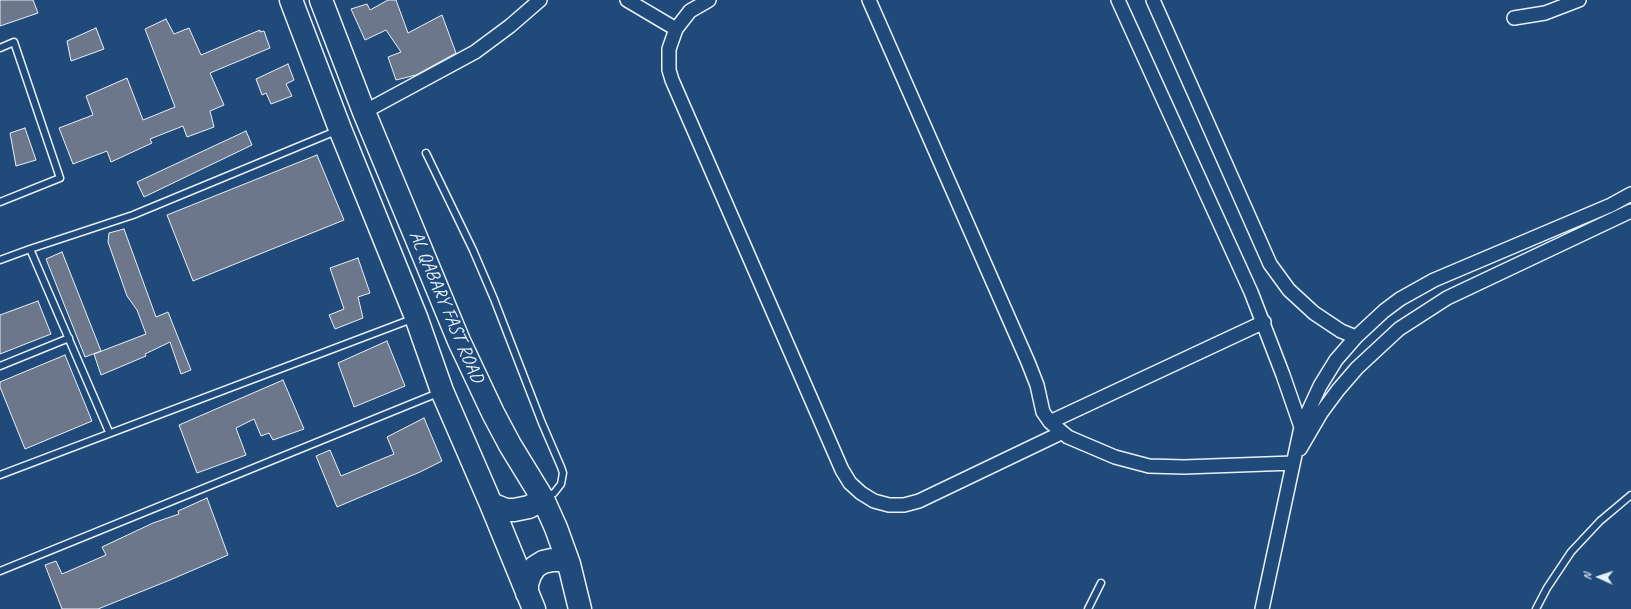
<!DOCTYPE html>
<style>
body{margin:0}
#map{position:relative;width:1631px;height:609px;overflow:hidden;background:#1f4a7a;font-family:Caveat,sans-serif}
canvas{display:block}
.north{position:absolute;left:1579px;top:557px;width:40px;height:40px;-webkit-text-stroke:3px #1f4a7a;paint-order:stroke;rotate:273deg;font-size:11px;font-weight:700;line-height:16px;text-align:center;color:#e8f1f8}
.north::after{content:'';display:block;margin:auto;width:14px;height:18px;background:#e8f1f8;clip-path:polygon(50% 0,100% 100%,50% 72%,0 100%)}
</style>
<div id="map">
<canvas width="1631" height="609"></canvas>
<div class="north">N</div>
</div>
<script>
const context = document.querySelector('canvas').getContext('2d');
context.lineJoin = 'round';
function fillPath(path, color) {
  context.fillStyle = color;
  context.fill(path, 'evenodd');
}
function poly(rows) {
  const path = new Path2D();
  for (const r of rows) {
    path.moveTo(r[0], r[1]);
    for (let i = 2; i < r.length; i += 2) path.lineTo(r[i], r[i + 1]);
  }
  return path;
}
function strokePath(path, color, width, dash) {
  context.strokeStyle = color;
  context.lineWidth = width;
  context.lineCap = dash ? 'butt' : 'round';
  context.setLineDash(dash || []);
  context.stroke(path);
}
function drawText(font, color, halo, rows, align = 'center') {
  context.font = font + ' Caveat,sans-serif';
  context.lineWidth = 4;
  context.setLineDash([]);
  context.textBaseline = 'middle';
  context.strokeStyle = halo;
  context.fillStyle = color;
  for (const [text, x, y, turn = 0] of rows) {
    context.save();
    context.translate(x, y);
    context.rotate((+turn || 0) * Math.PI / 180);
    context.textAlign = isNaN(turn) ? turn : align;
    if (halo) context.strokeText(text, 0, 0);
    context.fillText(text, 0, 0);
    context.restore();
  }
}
const building = poly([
 [0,0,33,0,38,13,0,26,0,0],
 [388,0,396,0,408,33,442,15,456,53,416,75,396,80,388,57,401,52,386,30,365,40,351,9,367,4,370,10,388,0],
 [166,19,174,34,189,28,201,55,260,30,260,32,264,31,270,48,210,73,224,105,210,111,214,127,187,137,183,126,150,139,152,143,111,162,107,151,73,164,59,128,93,115,86,96,127,78,143,120,175,107,145,29,166,19],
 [96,28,104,49,71,61,67,41,96,28],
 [288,64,294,80,286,84,292,96,271,104,266,93,262,95,256,79,288,64],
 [25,128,36,160,16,166,10,133,25,128],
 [246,131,252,145,144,197,137,182,246,131],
 [317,155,344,220,193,281,167,215,317,155],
 [124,229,156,317,168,312,191,370,181,374,170,342,145,354,146,356,101,375,94,354,146,334,137,310,127,296,108,242,109,233,124,229],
 [62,252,101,351,85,357,46,259,62,252],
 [358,258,370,293,358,297,363,318,335,329,329,315,344,309,330,268,358,258],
 [38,301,51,334,0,354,0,315,38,301],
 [387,341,405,386,354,407,338,363,387,341],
 [65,355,92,421,25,449,0,387,0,382,65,355],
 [283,380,304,429,273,440,269,433,261,436,254,419,236,428,246,455,197,473,179,425,283,380],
 [424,418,442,461,420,472,337,507,316,456,330,450,341,476,394,454,387,437,424,418],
 [207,498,228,555,170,580,98,609,62,609,45,565,56,561,62,574,106,555,102,547,153,523,179,514,178,511,207,498]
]);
fillPath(building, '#6c778b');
strokePath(building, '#e8f1f8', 1);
const lane = poly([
 [0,48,14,42,60,178,0,202],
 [426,153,473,250,494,299,542,423,561,467,563,473,561,484,554,493,546,497],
 [30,249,109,432],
 [0,260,30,249,133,215,336,131],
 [0,366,69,338],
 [0,475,412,319],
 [0,571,438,393],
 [1088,609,1101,583],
 [1536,609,1547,588,1571,552,1600,521,1631,495]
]);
const street = poly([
 [627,0,676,29],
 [709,0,690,11,676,29,669,49,669,70,672,80,842,470,850,483,861,493,874,501,889,505,904,505,919,501,1061,433],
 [869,0,1028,362,1037,385,1043,412,1050,422,1068,437,1115,457,1149,466,1184,467,1293,463],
 [1118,0,1251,292,1283,375,1301,427],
 [1153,0,1270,264,1289,290,1314,313,1341,331,1356,337],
 [1514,18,1545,13,1579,0],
 [364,112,475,52,510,26,540,0],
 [1050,422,1264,322],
 [1300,449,1321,413,1338,390,1357,368,1399,329,1447,298,1631,211],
 [1262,609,1301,427,1320,386,1336,360,1356,337,1384,311,1400,299,1434,280,1611,205,1631,194]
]);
const highway = poly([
 [291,0,340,129,416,317,442,391,491,504,534,609],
 [321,0,364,112,459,341,493,413,510,445,543,499,556,528,569,564,580,609],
 [491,504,506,510,514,510,529,507,543,499],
 [527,593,527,584,530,575,535,567,543,562,552,560,561,560,569,564]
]);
strokePath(lane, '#e8f1f8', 9);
strokePath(street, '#e8f1f8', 16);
strokePath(highway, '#e8f1f8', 25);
strokePath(lane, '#1f4a7a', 6);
strokePath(street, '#1f4a7a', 13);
strokePath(highway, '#1f4a7a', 22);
drawText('19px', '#e8f1f8', '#1f4a7a', [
 ["AL QABARY FAST ROAD",446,307,67]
]);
</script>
